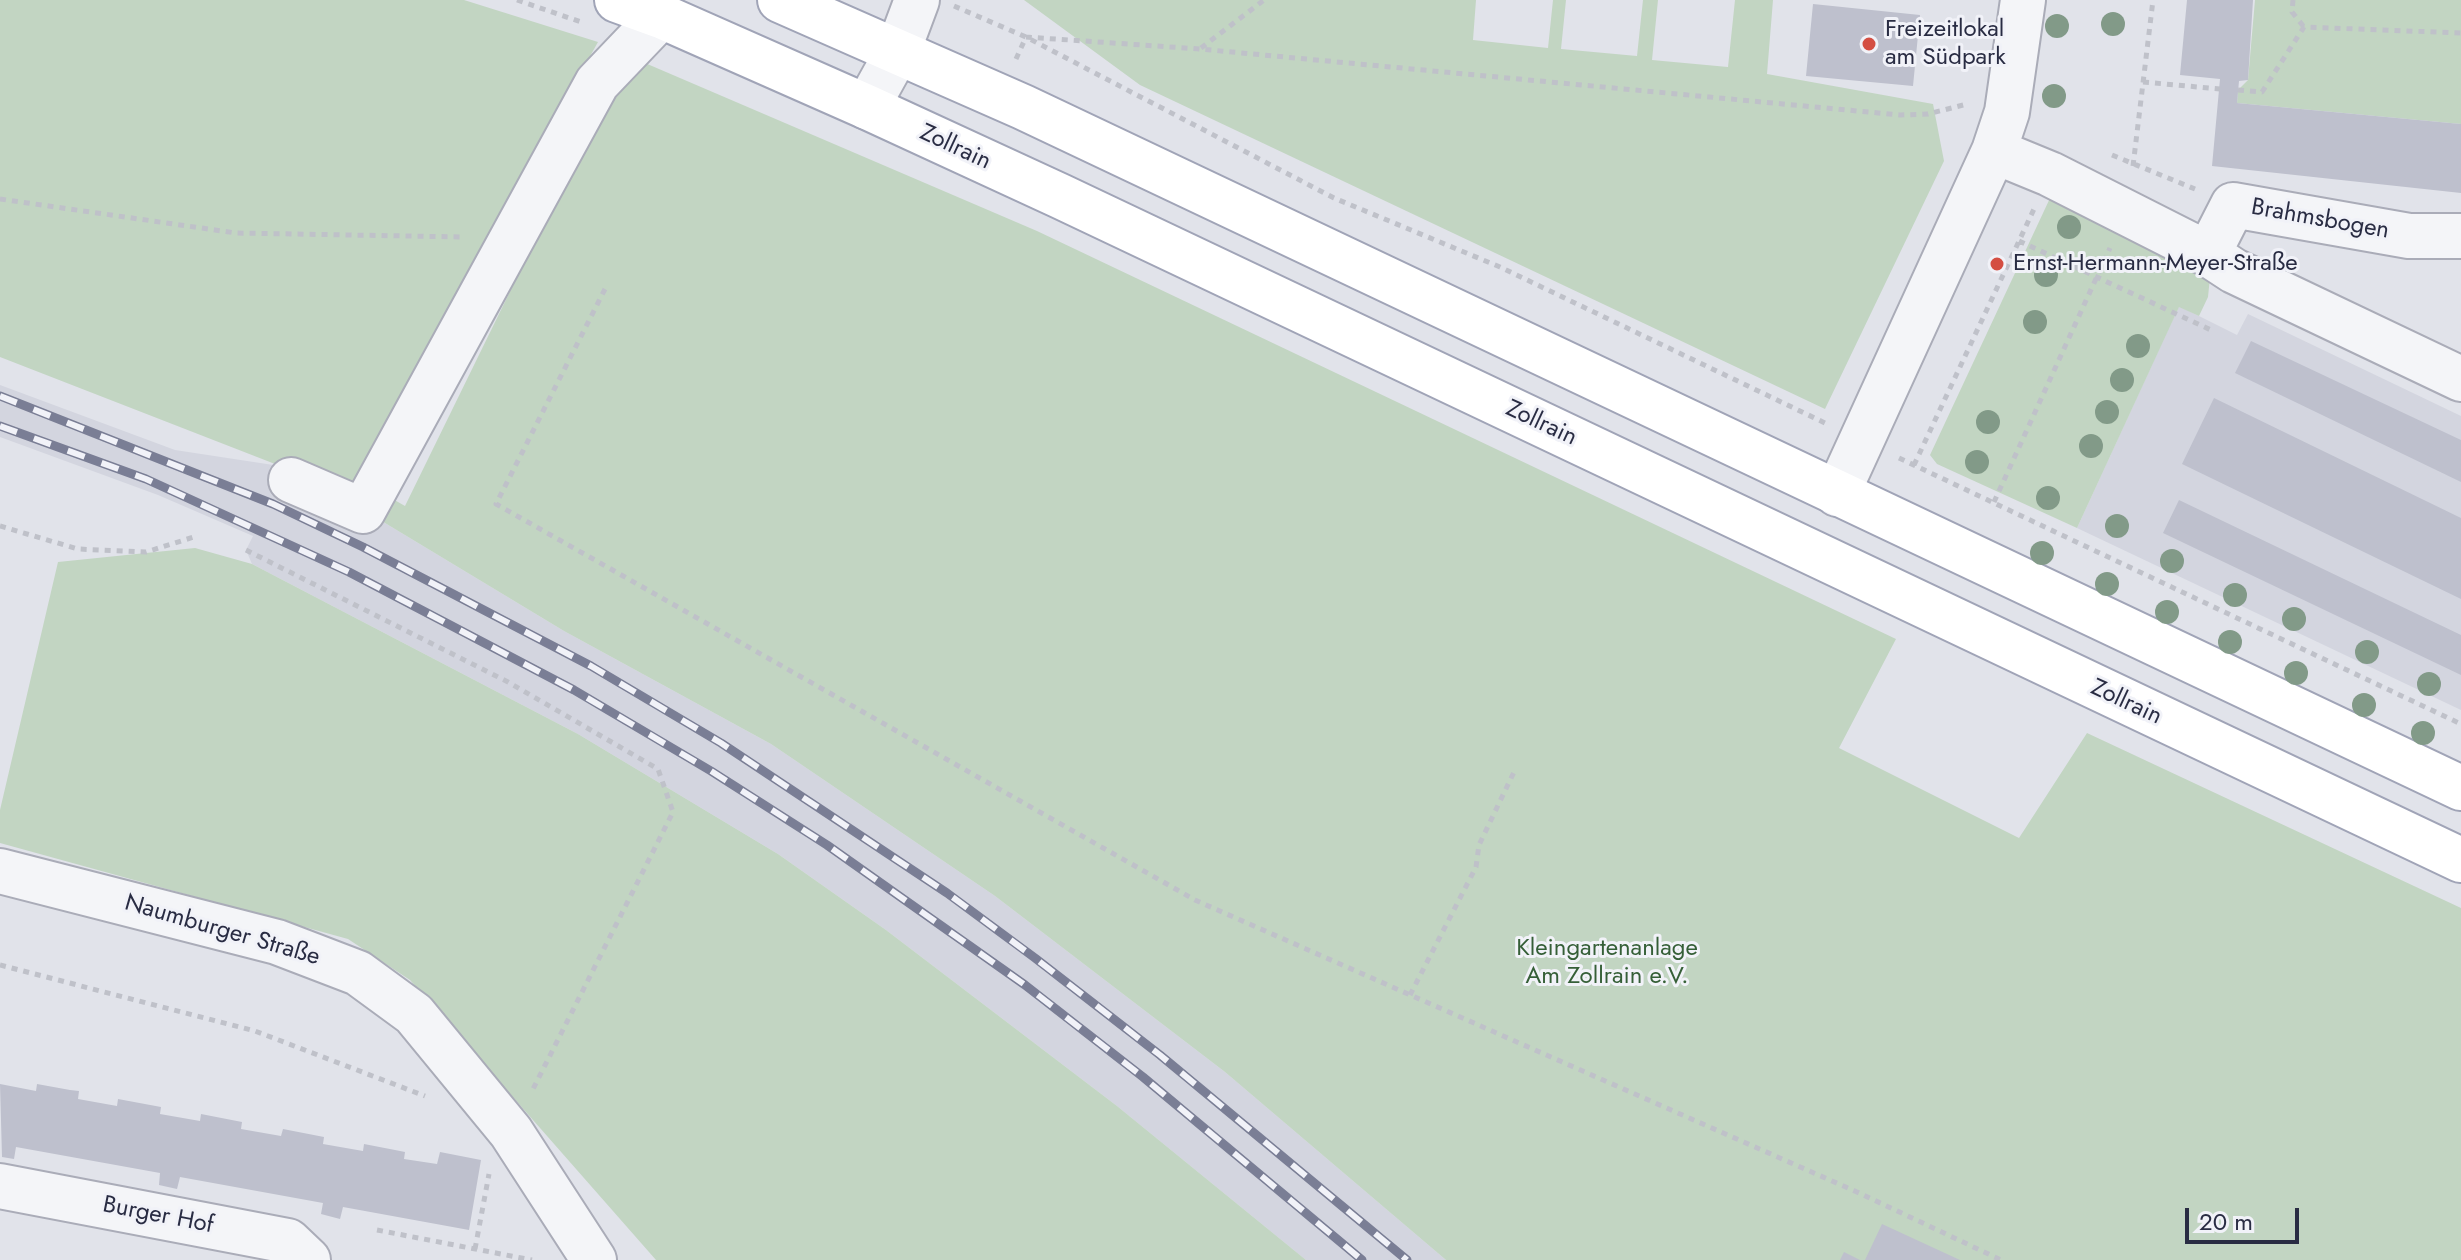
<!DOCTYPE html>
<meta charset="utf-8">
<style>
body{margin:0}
#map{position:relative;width:2461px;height:1260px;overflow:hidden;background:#e1e3ea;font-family:Jost,sans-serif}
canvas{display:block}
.scale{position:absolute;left:2185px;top:1208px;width:114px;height:36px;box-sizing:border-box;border:4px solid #292c43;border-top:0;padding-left:10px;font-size:24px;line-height:28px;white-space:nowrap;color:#292c43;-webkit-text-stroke:6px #f1f2f8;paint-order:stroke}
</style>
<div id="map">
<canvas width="2461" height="1260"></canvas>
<div class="scale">20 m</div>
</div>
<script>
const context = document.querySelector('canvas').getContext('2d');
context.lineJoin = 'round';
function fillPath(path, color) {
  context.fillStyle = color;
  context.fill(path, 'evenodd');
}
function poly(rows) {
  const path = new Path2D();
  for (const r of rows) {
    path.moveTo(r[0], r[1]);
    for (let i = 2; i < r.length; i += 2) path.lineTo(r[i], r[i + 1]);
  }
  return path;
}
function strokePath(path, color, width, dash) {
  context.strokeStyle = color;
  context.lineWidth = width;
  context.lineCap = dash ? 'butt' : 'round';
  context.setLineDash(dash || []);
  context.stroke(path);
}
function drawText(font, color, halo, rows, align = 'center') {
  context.font = font + ' Jost,sans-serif';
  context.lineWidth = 6;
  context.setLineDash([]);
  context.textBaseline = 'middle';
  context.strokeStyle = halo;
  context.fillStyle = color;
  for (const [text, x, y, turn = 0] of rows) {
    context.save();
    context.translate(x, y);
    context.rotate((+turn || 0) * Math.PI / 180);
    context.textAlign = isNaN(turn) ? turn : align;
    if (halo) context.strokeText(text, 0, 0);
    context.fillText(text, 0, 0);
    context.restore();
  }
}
fillPath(poly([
 [2179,306,2237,335,2248,314,2461,416,2461,710,2077,528],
 [0,385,175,450,306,470,380,520,564,631,771,744,995,896,1225,1072,1446,1260,1306,1260,1117,1106,886,930,778,854,578,734,252,564,246,550,253,536,158,495,0,437]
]), '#d3d5df');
fillPath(poly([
 [0,0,464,0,598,42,347,492,0,357],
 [1024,0,1476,0,1473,40,1548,48,1553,0,1566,0,1561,49,1637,56,1643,0,1658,0,1652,60,1728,67,1735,0,1773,0,1767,74,1933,104,1944,161,1825,409,1140,85],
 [2255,0,2461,0,2461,124,2237,103,2238,90,2248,80],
 [638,60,1037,231,1896,639,1839,748,2019,838,2087,733,2461,908,2461,1260,1446,1260,1225,1072,995,896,771,744,564,631,380,520,391,498,405,506,592,124],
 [2051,196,2210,277,2208,297,2199,316,2179,307,2077,528,1937,464,1930,455],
 [195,548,252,564,578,734,778,854,886,930,1117,1106,1306,1260,656,1260,410,980,348,939,0,843,0,810,58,562]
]), '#c2d5c2');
fillPath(poly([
 [2187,0,2253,0,2248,80,2239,81,2237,103,2461,124,2461,193,2212,166,2220,79,2180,75],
 [1813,4,1920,15,1913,86,1806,76],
 [2251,341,2461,440,2461,482,2235,373],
 [2214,398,2461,518,2461,599,2182,464],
 [2179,500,2461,635,2461,675,2163,533],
 [0,1084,36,1091,37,1084,70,1090,79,1091,78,1099,117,1106,118,1099,161,1107,160,1114,200,1121,201,1114,242,1122,241,1129,281,1136,283,1129,324,1137,323,1144,363,1151,364,1144,395,1150,405,1152,404,1159,437,1164,440,1152,481,1160,469,1230,343,1207,340,1219,321,1214,323,1203,180,1177,177,1189,159,1185,160,1173,16,1147,14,1159,2,1157],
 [1882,1224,1960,1260,1865,1260],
 [1844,1252,1860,1260,1840,1260]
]), '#bec0cd');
const minor = poly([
 [867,107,898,51,917,0],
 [1994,151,2050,174,2208,254,2234,271,2461,379],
 [2208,254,2233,205,2409,236,2461,236],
 [291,480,363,511,597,83,661,16],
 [1837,494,1994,151,2007,112,2023,0],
 [0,871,277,942,358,973,414,1014,511,1132,594,1260],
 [0,1186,288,1241,308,1260]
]);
const major = poly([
 [617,0,661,16,867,107,1060,196,2461,860],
 [780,0,1023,107,2461,788]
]);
strokePath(minor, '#aaacb8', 48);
strokePath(major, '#a0a4b7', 48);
strokePath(poly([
 [517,0,584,23],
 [2293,0,2292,12,2304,27],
 [954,6,1026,37,1334,198,1500,267,1825,423],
 [1201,48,1264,0],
 [1016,59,1026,37,1200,49,1900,115,1928,114,1967,104],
 [2143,82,2220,89],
 [2238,90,2262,92,2304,27,2461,33],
 [2112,155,2195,189],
 [2133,166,2153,0],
 [0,199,236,233,464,237],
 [2019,241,2213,331],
 [605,289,496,504,1195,900,1857,1192,2001,1260],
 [1899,458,2461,724],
 [1914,465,2034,209],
 [1994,502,2110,248],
 [0,526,78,549,146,552,197,536],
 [246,550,508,682,658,769,673,812,531,1093],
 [0,965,255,1031,425,1096],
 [1410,995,1476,867,1479,845,1514,772],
 [377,1230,532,1260],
 [475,1249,489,1174]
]), '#bfc1c9', 5, [6, 6]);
strokePath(minor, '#f4f5f8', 44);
strokePath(major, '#fff', 44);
const rail = poly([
 [0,396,273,504,363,547,591,666,721,743,947,893,1035,958,1160,1055,1407,1260],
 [0,426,146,479,349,572,574,690,711,771,827,845,1025,985,1143,1077,1362,1260]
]);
strokePath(rail, '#7a7e95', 9);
strokePath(rail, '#f1f2f8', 6, [18]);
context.fillStyle = '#829a88';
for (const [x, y] of [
 [2113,24],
 [2057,26],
 [2054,96],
 [2069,227],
 [2046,275],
 [2035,322],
 [2138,346],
 [2122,380],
 [2107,412],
 [1988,422],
 [2091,446],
 [1977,462],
 [2048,498],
 [2117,526],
 [2042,553],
 [2172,561],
 [2107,584],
 [2235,595],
 [2167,612],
 [2294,619],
 [2230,642],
 [2367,652],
 [2296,673],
 [2429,684],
 [2364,705],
 [2423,733]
]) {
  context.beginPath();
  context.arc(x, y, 12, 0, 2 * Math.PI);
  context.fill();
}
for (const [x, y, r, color] of [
 [1869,44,8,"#d44e42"],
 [1997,264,8,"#d44e42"]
]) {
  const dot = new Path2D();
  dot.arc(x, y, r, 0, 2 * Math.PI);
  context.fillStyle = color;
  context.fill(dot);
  strokePath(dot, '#f1f2f8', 3);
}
drawText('24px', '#292c43', '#f1f2f8', [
 ["Freizeitlokal",1885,30],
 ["am Südpark",1885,58],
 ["Ernst-Hermann-Meyer-Straße",2013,264]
], 'left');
drawText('24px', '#292c43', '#f1f2f8', [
 ["Zollrain",955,148,25],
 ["Brahmsbogen",2320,220,10],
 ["Zollrain",1541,424,25],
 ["Zollrain",2126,703,25],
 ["Naumburger Straße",222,931,16],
 ["Burger Hof",158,1216,11]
]);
drawText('24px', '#355f37', '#f1f2f8', [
 ["Kleingartenanlage",1607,949],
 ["Am Zollrain e.V.",1607,977]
]);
</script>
